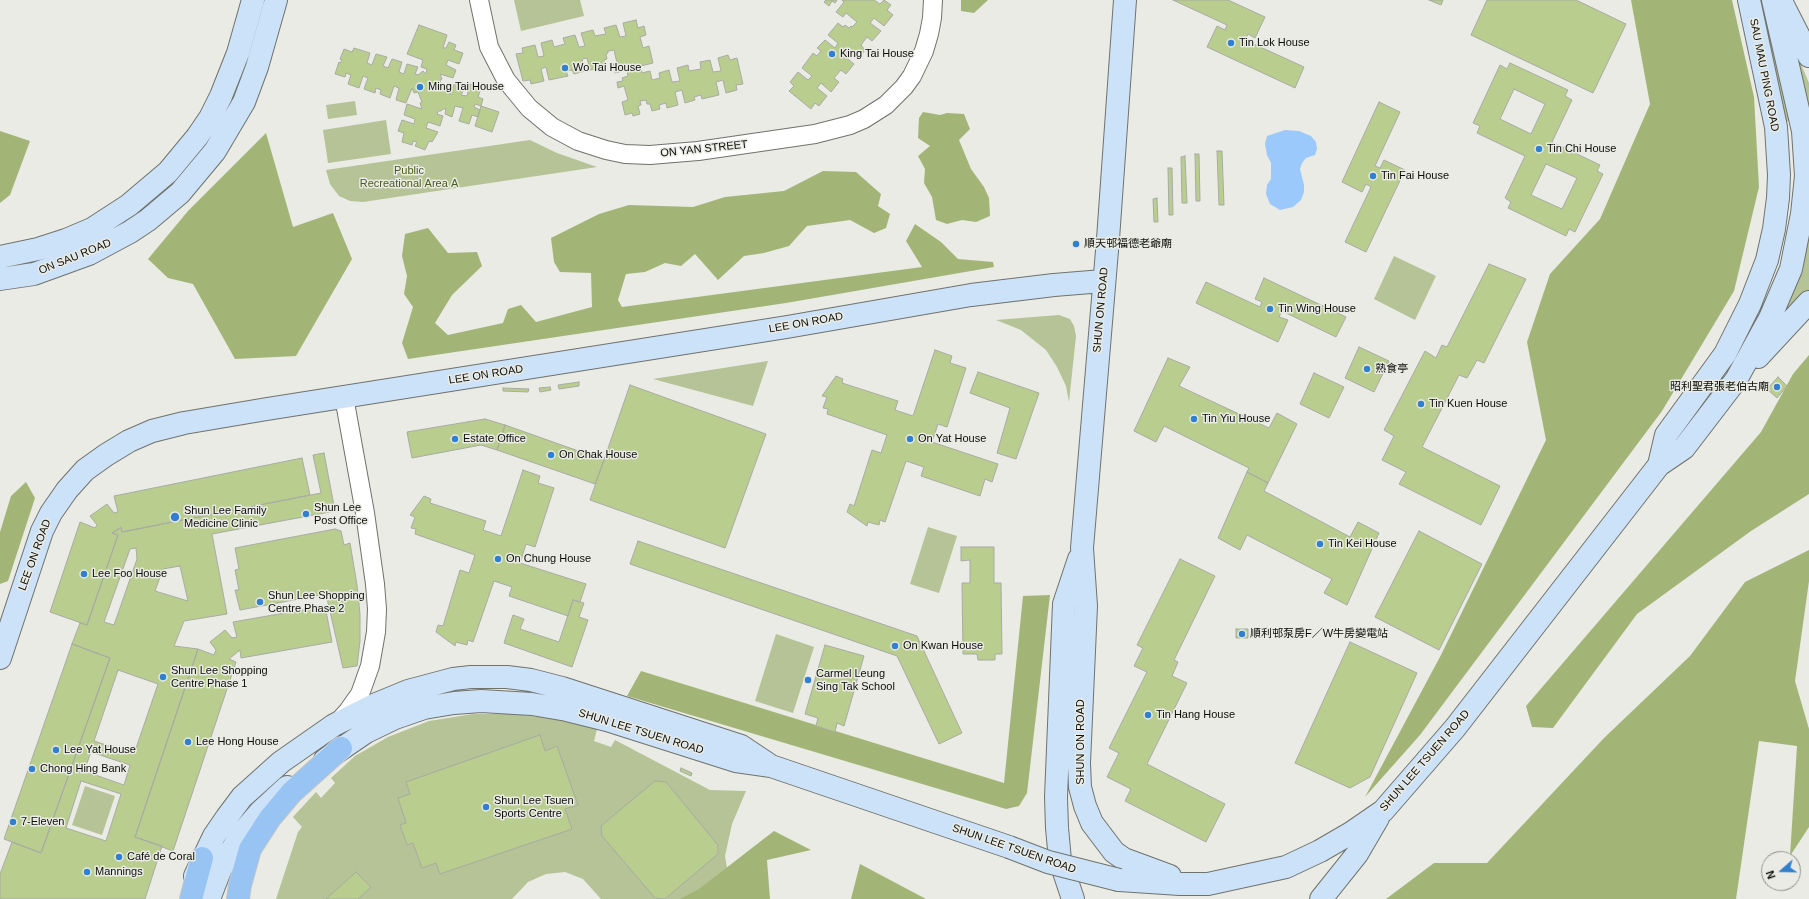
<!DOCTYPE html>
<meta charset="utf-8">
<style>
body{margin:0}
#map{position:relative;width:1809px;height:899px;overflow:hidden;background:#e9ebe4;font-family:Helvetica,sans-serif}
canvas{display:block}
.north{position:absolute;left:1761px;top:851px;width:40px;height:40px;box-sizing:border-box;background:#e9ebe4;border:1px solid #91928d;border-radius:50%;rotate:250deg;font-size:11px;font-weight:700;line-height:16px;text-align:center;color:#0c0d0a}
.north::after{content:'';display:block;margin:auto;width:14px;height:18px;background:#317fcf;clip-path:polygon(50% 0,100% 100%,50% 72%,0 100%)}
</style>
<div id="map">
<canvas width="1809" height="899"></canvas>
<div class="north">N</div>
</div>
<script>
const context = document.querySelector('canvas').getContext('2d');
context.lineJoin = 'round';
function fillPath(path, color) {
  context.fillStyle = color;
  context.fill(path, 'evenodd');
}
function poly(rows) {
  const path = new Path2D();
  for (const r of rows) {
    path.moveTo(r[0], r[1]);
    for (let i = 2; i < r.length; i += 2) path.lineTo(r[i], r[i + 1]);
  }
  return path;
}
function strokePath(path, color, width, dash) {
  context.strokeStyle = color;
  context.lineWidth = width;
  context.lineCap = dash ? 'butt' : 'round';
  context.setLineDash(dash || []);
  context.stroke(path);
}
function drawText(font, color, halo, rows, align = 'center') {
  context.font = font + ' Helvetica,"Noto Sans TC",sans-serif';
  context.lineWidth = 3;
  context.setLineDash([]);
  context.textBaseline = 'middle';
  context.strokeStyle = halo;
  context.fillStyle = color;
  for (const [text, x, y, turn = 0] of rows) {
    context.save();
    context.translate(x, y);
    context.rotate((+turn || 0) * Math.PI / 180);
    context.textAlign = isNaN(turn) ? turn : align;
    if (halo) context.strokeText(text, 0, 0);
    context.fillText(text, 0, 0);
    context.restore();
  }
}
fillPath(poly([
 [514,0,580,0,584,16,521,31],
 [1756,0,1766,0,1792,122,1785,121],
 [1795,50,1809,83,1809,121],
 [355,101,357,115,328,119,326,105],
 [386,120,391,154,328,163,323,130],
 [530,140,557,153,597,167,363,202,350,201,339,196,330,184,326,170],
 [1809,226,1809,292,1780,319],
 [1394,256,1436,276,1415,320,1374,299],
 [1059,315,1070,319,1074,326,1076,336,1069,402,1066,386,1057,367,1046,350,1021,330,996,320],
 [768,361,753,406,653,379],
 [928,527,957,536,939,593,910,584],
 [776,634,814,647,793,713,755,701],
 [473,714,513,714,558,719,597,729,594,741,611,747,615,740,710,790,746,791,732,824,725,856,732,899,601,899,583,879,565,872,546,874,528,882,512,899,276,899,298,832,302,827,293,817,316,792,321,798,335,783,331,778,355,756,388,737,429,721],
 [85,786,115,796,102,835,72,825]
]), '#b5c396');
fillPath(poly([
 [961,0,988,0,974,13,961,11],
 [1631,0,1732,0,1754,97,1759,187,1734,291,1662,411,1420,735,1365,797,1441,655,1546,440,1527,342,1550,274,1600,219,1650,104],
 [923,112,940,115,947,113,964,114,970,129,959,140,971,169,984,187,989,198,990,216,976,222,962,220,947,224,936,220,932,197,924,183,925,169,918,156,930,146,918,138,919,118],
 [0,131,30,141,10,195,0,203],
 [266,133,293,227,333,213,352,259,296,356,235,359,193,284,168,278,148,259,188,211],
 [823,171,856,172,881,194,878,206,890,214,886,228,874,233,850,220,807,226,789,246,764,253,744,256,718,280,695,254,681,266,665,263,645,272,626,274,618,300,622,307,922,267,906,241,915,224,941,242,958,259,993,262,994,267,786,303,408,359,402,343,413,307,404,294,407,276,402,256,405,234,428,228,448,253,477,252,482,266,452,295,435,323,448,335,503,323,508,309,521,305,536,322,592,307,591,273,560,272,554,262,551,238,599,214,629,205,693,207,725,197,784,191],
 [1809,355,1809,494,1751,531,1637,614,1553,728,1532,727,1526,706,1761,432,1793,374],
 [26,482,35,498,8,581,0,584,0,532,11,496],
 [1809,550,1809,581,1795,681,1809,729,1809,827,1790,856,1797,746,1759,741,1736,899,1386,899,1434,863,1487,863,1604,738,1690,656,1745,582],
 [1050,595,1027,793,1019,806,1006,809,627,696,641,671,1004,783,1023,596],
 [774,831,811,850,767,860,770,899,680,899,699,889],
 [860,864,926,899,851,899]
]), '#a2b577');
fillPath(poly([
 [1285,130,1299,131,1311,136,1316,142,1317,149,1315,155,1306,158,1302,163,1300,169,1304,185,1304,192,1301,200,1293,207,1280,210,1270,204,1266,194,1267,185,1271,179,1271,163,1267,155,1265,144,1267,136]
]), '#9cc9fc');
const building = poly([
 [826,0,837,0,835,3,832,1,829,6,824,2,826,0],
 [842,0,874,0,880,4,884,0,891,5,887,10,893,15,884,26,874,18,870,23,881,31,872,41,867,37,861,45,865,50,858,59,848,51,844,56,854,64,846,74,841,70,834,78,839,82,831,92,821,83,817,88,827,96,819,106,815,103,811,109,789,91,794,86,790,82,798,72,808,80,812,76,802,68,813,53,817,56,821,51,817,48,825,40,835,48,838,43,828,35,838,23,843,27,845,25,849,28,851,26,852,27,857,22,846,13,843,17,836,12,844,2,842,0],
 [1173,0,1228,0,1265,17,1255,38,1248,34,1245,40,1304,67,1295,88,1207,47,1217,26,1225,30,1227,25,1173,0],
 [1429,0,1443,0,1441,5,1429,0],
 [1487,0,1576,0,1626,24,1593,93,1471,35,1487,0],
 [636,20,638,28,644,26,646,35,640,37,643,48,649,46,653,63,641,66,642,73,650,71,652,80,660,78,659,73,669,70,672,82,680,81,677,68,688,65,689,71,701,69,700,62,710,60,713,72,721,71,718,58,728,55,730,60,737,58,743,84,736,85,737,90,726,93,723,80,716,82,719,95,702,99,701,95,694,97,695,100,685,103,682,90,675,92,678,105,667,108,666,103,659,105,660,109,652,111,650,104,647,104,646,100,640,101,641,105,638,106,640,114,633,116,632,113,625,115,622,102,628,100,624,86,618,88,617,82,623,81,622,78,628,76,627,70,615,73,613,64,617,63,614,50,608,51,608,53,606,54,607,59,604,60,606,67,590,70,587,58,582,59,585,71,574,74,572,70,566,71,568,76,549,80,546,67,541,69,544,81,531,84,530,80,523,81,516,54,523,53,522,48,535,45,538,57,544,56,541,43,552,40,554,47,565,44,563,38,575,35,579,47,585,46,581,33,593,30,595,36,606,34,604,28,616,25,620,37,626,36,623,23,636,20],
 [419,25,447,35,443,48,446,48,449,42,456,45,454,50,463,53,459,64,448,60,446,65,456,70,453,78,440,74,442,79,440,80,444,91,448,89,450,95,455,82,463,84,460,90,463,91,461,95,467,96,470,84,481,88,478,97,483,99,481,106,475,104,474,107,480,110,478,117,472,115,469,124,459,121,463,108,455,106,452,117,445,114,446,109,443,109,441,111,438,111,437,114,443,116,440,126,428,122,426,128,438,132,432,142,429,141,425,150,415,146,417,142,413,141,412,145,402,142,404,133,398,131,402,120,414,124,415,119,404,115,407,104,422,109,420,103,422,102,418,92,414,93,412,88,406,103,396,100,399,88,394,86,390,98,380,94,381,90,376,88,375,93,364,89,368,78,363,76,359,88,348,84,351,75,346,73,345,77,335,74,339,62,340,63,342,60,340,59,344,49,352,52,354,48,370,53,367,63,372,65,376,54,387,57,383,66,388,68,392,59,402,62,399,72,404,74,407,64,418,67,415,74,418,75,423,71,426,74,427,69,421,67,423,60,407,54,419,25],
 [1510,63,1568,90,1565,96,1572,100,1552,142,1600,165,1597,171,1603,174,1575,232,1569,229,1566,236,1508,208,1511,202,1505,198,1525,156,1477,133,1480,126,1473,123,1500,65,1507,69,1510,63],
 [1514,89,1545,104,1531,134,1500,119,1514,89],
 [1546,164,1577,178,1562,209,1531,195,1546,164],
 [1379,102,1400,112,1375,166,1380,168,1384,160,1405,170,1366,252,1345,242,1371,187,1366,184,1362,192,1342,182,1379,102],
 [481,106,499,112,492,132,475,126,481,106],
 [1217,151,1222,151,1224,205,1219,205,1217,151],
 [1195,154,1199,154,1200,201,1196,201,1195,154],
 [1185,156,1187,203,1182,203,1181,157,1185,156],
 [1168,168,1172,168,1173,215,1169,215,1168,168],
 [1157,198,1158,222,1154,222,1153,199,1157,198],
 [1489,264,1526,279,1484,363,1477,360,1467,378,1459,375,1422,447,1500,486,1481,525,1399,484,1406,472,1382,460,1394,436,1384,430,1425,351,1436,358,1442,345,1447,347,1489,264],
 [1264,278,1346,317,1336,337,1282,311,1279,317,1288,320,1278,342,1196,303,1206,282,1260,307,1262,302,1255,299,1264,278],
 [1359,347,1389,361,1374,392,1345,378,1359,347],
 [935,350,952,356,950,363,966,368,947,427,938,424,932,442,998,464,992,482,985,479,980,496,921,476,924,467,906,461,885,522,880,520,879,525,868,522,867,526,847,512,850,504,854,506,872,450,881,453,887,435,827,414,828,409,823,408,827,397,822,396,836,376,843,379,842,383,898,401,895,410,913,416,935,350],
 [1168,358,1190,367,1179,386,1269,428,1277,413,1297,424,1268,483,1247,472,1249,468,1164,426,1156,442,1134,431,1168,358],
 [978,372,1039,393,1016,459,997,453,1010,408,970,393,978,372],
 [1314,373,1344,387,1329,418,1300,404,1314,373],
 [1778,377,1787,386,1777,398,1767,389,1778,377],
 [579,382,579,386,559,389,558,385,579,382],
 [630,385,766,434,725,548,590,500,630,385],
 [550,387,551,390,540,392,539,388,550,387],
 [503,388,529,389,528,392,503,391,503,388],
 [485,419,505,425,497,450,481,445,412,458,407,432,485,419],
 [505,425,604,460,595,484,497,450,505,425],
 [324,453,335,511,212,534,227,614,184,621,174,646,198,649,135,837,162,846,145,899,0,899,0,874,12,842,41,853,110,658,72,644,80,623,87,625,118,535,112,533,121,528,122,532,321,493,313,455,324,453],
 [136,548,137,559,114,625,104,622,130,549,136,548],
 [180,566,188,601,155,591,163,569,180,566],
 [118,670,158,684,134,754,94,741,118,670],
 [91,752,130,765,124,785,84,771,91,752],
 [81,781,121,794,106,841,66,828,81,781],
 [302,458,310,495,122,532,121,527,112,533,118,535,87,625,50,612,80,522,95,528,97,525,90,516,107,504,114,513,118,512,114,496,302,458],
 [523,470,540,476,538,483,554,488,535,547,526,544,520,563,586,584,580,602,573,600,568,616,509,596,512,587,494,581,473,642,468,640,467,645,456,642,455,646,436,632,438,625,443,626,460,570,469,573,475,555,415,534,416,529,411,528,415,517,410,515,424,496,431,499,430,503,486,521,483,530,501,536,523,470],
 [1247,472,1268,483,1264,491,1350,537,1358,522,1379,533,1347,605,1324,593,1332,579,1247,535,1240,550,1218,538,1247,472],
 [335,529,341,531,344,545,350,543,357,585,360,614,360,641,357,666,343,668,326,594,240,610,235,590,239,590,235,570,239,569,235,548,335,529],
 [1419,531,1482,564,1439,650,1375,617,1419,531],
 [638,541,917,636,962,733,939,744,897,656,630,564,638,541],
 [961,547,994,547,994,583,1001,583,1002,654,995,654,995,660,978,660,977,654,963,654,962,583,970,583,970,560,961,561,961,547],
 [1180,559,1215,576,1174,660,1178,662,1172,676,1187,683,1147,764,1225,804,1206,842,1125,801,1131,789,1107,777,1119,753,1109,748,1147,672,1134,666,1143,648,1137,645,1180,559],
 [573,600,584,603,579,617,588,620,572,667,504,643,513,615,524,619,520,629,559,642,573,600],
 [325,606,332,642,241,658,240,650,229,659,236,662,173,851,135,837,198,649,214,655,216,650,210,642,225,630,232,638,237,637,233,622,325,606],
 [1236,629,1248,629,1248,638,1236,638,1236,629],
 [1350,642,1417,673,1370,777,1350,788,1295,763,1350,642],
 [72,644,110,658,41,853,4,839,72,644],
 [825,645,864,656,844,726,837,723,835,732,816,726,818,718,805,714,825,645],
 [540,735,545,751,557,746,578,805,565,809,572,829,440,874,436,863,422,868,413,843,407,845,400,825,406,823,398,798,410,794,406,782,540,735],
 [681,768,692,773,691,776,680,771,681,768],
 [655,781,666,782,718,845,718,854,665,899,655,898,602,836,601,826,655,781],
 [356,872,371,887,358,899,326,899,356,872]
]);
fillPath(building, '#b9cd8e');
strokePath(building, '#a8aba4', 1);
const street = poly([
 [479,0,489,47,506,80,529,108,552,127,578,141,606,150,625,154,650,155,698,151,815,134,850,125,864,119,886,105,904,87,912,76,924,51,929,34,932,18,933,0],
 [338,722,348,711,360,694,370,666,376,632,377,609,375,584,365,513,344,397]
]);
const secondary = poly([
 [1125,0,1108,239,1082,548,1086,606,1079,763,1080,787,1085,806,1092,823,1114,852,1124,859,1170,876],
 [1783,5,1809,56],
 [0,257,38,249,66,240,92,229,129,205,168,172,197,137,210,118,221,96,238,53,253,0],
 [0,279,34,274,89,254,130,232,148,220,180,193,215,151,244,102,257,67,276,0],
 [1758,357,1809,302],
 [1659,465,1666,435,1725,354,1750,304,1767,260,1774,229,1778,198,1779,175,1776,127,1749,0],
 [0,658,42,531,51,513,67,490,85,470,106,455,129,441,152,431,184,423,267,409,787,327,971,295,1054,285,1103,281],
 [325,760,366,732,395,718,424,708,454,703,481,701,532,704,567,710,607,720,736,761,771,766,1009,847],
 [195,876,214,836,227,817,242,797,281,762,334,725,374,705,408,691,453,679,471,677,507,677,531,680,562,688,741,746,768,764],
 [1119,880,1180,884,1208,884,1286,867,1320,851,1351,833,1383,811,1455,728,1659,465,1684,448,1736,380,1770,318,1791,269,1802,214,1806,176,1803,131,1773,0],
 [209,899,221,868,242,833,261,811,287,787],
 [1073,899,1060,860,1057,828,1056,797,1064,604,1079,559],
 [1321,899,1357,854,1378,818]
]);
const primary = poly([
 [191,899,202,858],
 [238,899,240,885,250,849,270,818,291,793,341,748]
]);
strokePath(street, '#70726c', 20);
strokePath(secondary, '#70726c', 24);
strokePath(primary, '#c5c5c4', 24);
strokePath(street, '#fff', 18);
strokePath(secondary, '#cce2f9', 22);
strokePath(primary, '#98c4f4', 22);
const secondaryBridge = poly([
 [1009,847,1048,862,1119,880]
]);
strokePath(secondaryBridge, '#70726c', 24, []);
strokePath(secondaryBridge, '#cce2f9', 22);
for (const [x, y, r, color] of [
 [1231,43,4,"#317fcf"],
 [832,54,4,"#317fcf"],
 [565,68,4,"#317fcf"],
 [420,87,4,"#317fcf"],
 [1539,149,4,"#317fcf"],
 [1373,176,4,"#317fcf"],
 [1076,244,4,"#317fcf"],
 [1270,309,4,"#317fcf"],
 [1367,369,4,"#317fcf"],
 [1777,387,4,"#317fcf"],
 [1421,404,4,"#317fcf"],
 [1194,419,4,"#317fcf"],
 [455,439,4,"#317fcf"],
 [910,439,4,"#317fcf"],
 [551,455,4,"#317fcf"],
 [306,514,4,"#317fcf"],
 [175,517,5,"#317fcf"],
 [1320,544,4,"#317fcf"],
 [498,559,4,"#317fcf"],
 [84,574,4,"#317fcf"],
 [260,602,4,"#317fcf"],
 [1242,634,4,"#317fcf"],
 [895,646,4,"#317fcf"],
 [163,677,4,"#317fcf"],
 [808,680,4,"#317fcf"],
 [1148,715,4,"#317fcf"],
 [188,742,4,"#317fcf"],
 [56,750,4,"#317fcf"],
 [32,769,4,"#317fcf"],
 [486,807,4,"#317fcf"],
 [13,822,4,"#317fcf"],
 [119,857,4,"#317fcf"],
 [87,872,4,"#317fcf"]
]) {
  const dot = new Path2D();
  dot.arc(x, y, r, 0, 2 * Math.PI);
  context.fillStyle = color;
  context.fill(dot);
  strokePath(dot, '#e9ebe4', 1.5);
}
drawText('11px', '#0c0d0a', '#e9ebe4', [
 ["Tin Lok House",1239,43],
 ["King Tai House",840,54],
 ["Wo Tai House",573,68],
 ["Ming Tai House",428,87],
 ["Tin Chi House",1547,149],
 ["Tin Fai House",1381,176],
 ["順天邨福德老爺廟",1084,244],
 ["Tin Wing House",1278,309],
 ["熟食亭",1375,369],
 ["昭利聖君張老伯古廟",1769,387,"right"],
 ["Tin Kuen House",1429,404],
 ["Tin Yiu House",1202,419],
 ["Estate Office",463,439],
 ["On Yat House",918,439],
 ["On Chak House",559,455],
 ["Shun Lee",314,508],
 ["Post Office",314,521],
 ["Shun Lee Family",184,511],
 ["Medicine Clinic",184,524],
 ["Tin Kei House",1328,544],
 ["On Chung House",506,559],
 ["Lee Foo House",92,574],
 ["Shun Lee Shopping",268,596],
 ["Centre Phase 2",268,609],
 ["順利邨泵房F／W牛房變電站",1250,634],
 ["On Kwan House",903,646],
 ["Shun Lee Shopping",171,671],
 ["Centre Phase 1",171,684],
 ["Carmel Leung",816,674],
 ["Sing Tak School",816,687],
 ["Tin Hang House",1156,715],
 ["Lee Hong House",196,742],
 ["Lee Yat House",64,750],
 ["Chong Hing Bank",40,769],
 ["Shun Lee Tsuen",494,801],
 ["Sports Centre",494,814],
 ["7-Eleven",21,822],
 ["Café de Coral",127,857],
 ["Mannings",95,872]
], 'left');
drawText('11px', '#0c0d0a', '#e9ebe4', [
 ["SAU MAU PING ROAD",1764,75,79],
 ["ON YAN STREET",704,149,-6],
 ["ON SAU ROAD",75,257,-22],
 ["SHUN ON ROAD",1101,310,-85],
 ["LEE ON ROAD",806,323,-10],
 ["LEE ON ROAD",486,375,-9],
 ["LEE ON ROAD",35,555,-70],
 ["SHUN LEE TSUEN ROAD",641,732,17],
 ["SHUN ON ROAD",1081,742,-90],
 ["SHUN LEE TSUEN ROAD",1425,761,-49],
 ["SHUN LEE TSUEN ROAD",1014,849,19]
]);
drawText('11px', '#4b5c18', '#e9ebe4', [
 ["Public",409,171],
 ["Recreational Area A",409,184]
]);
</script>
